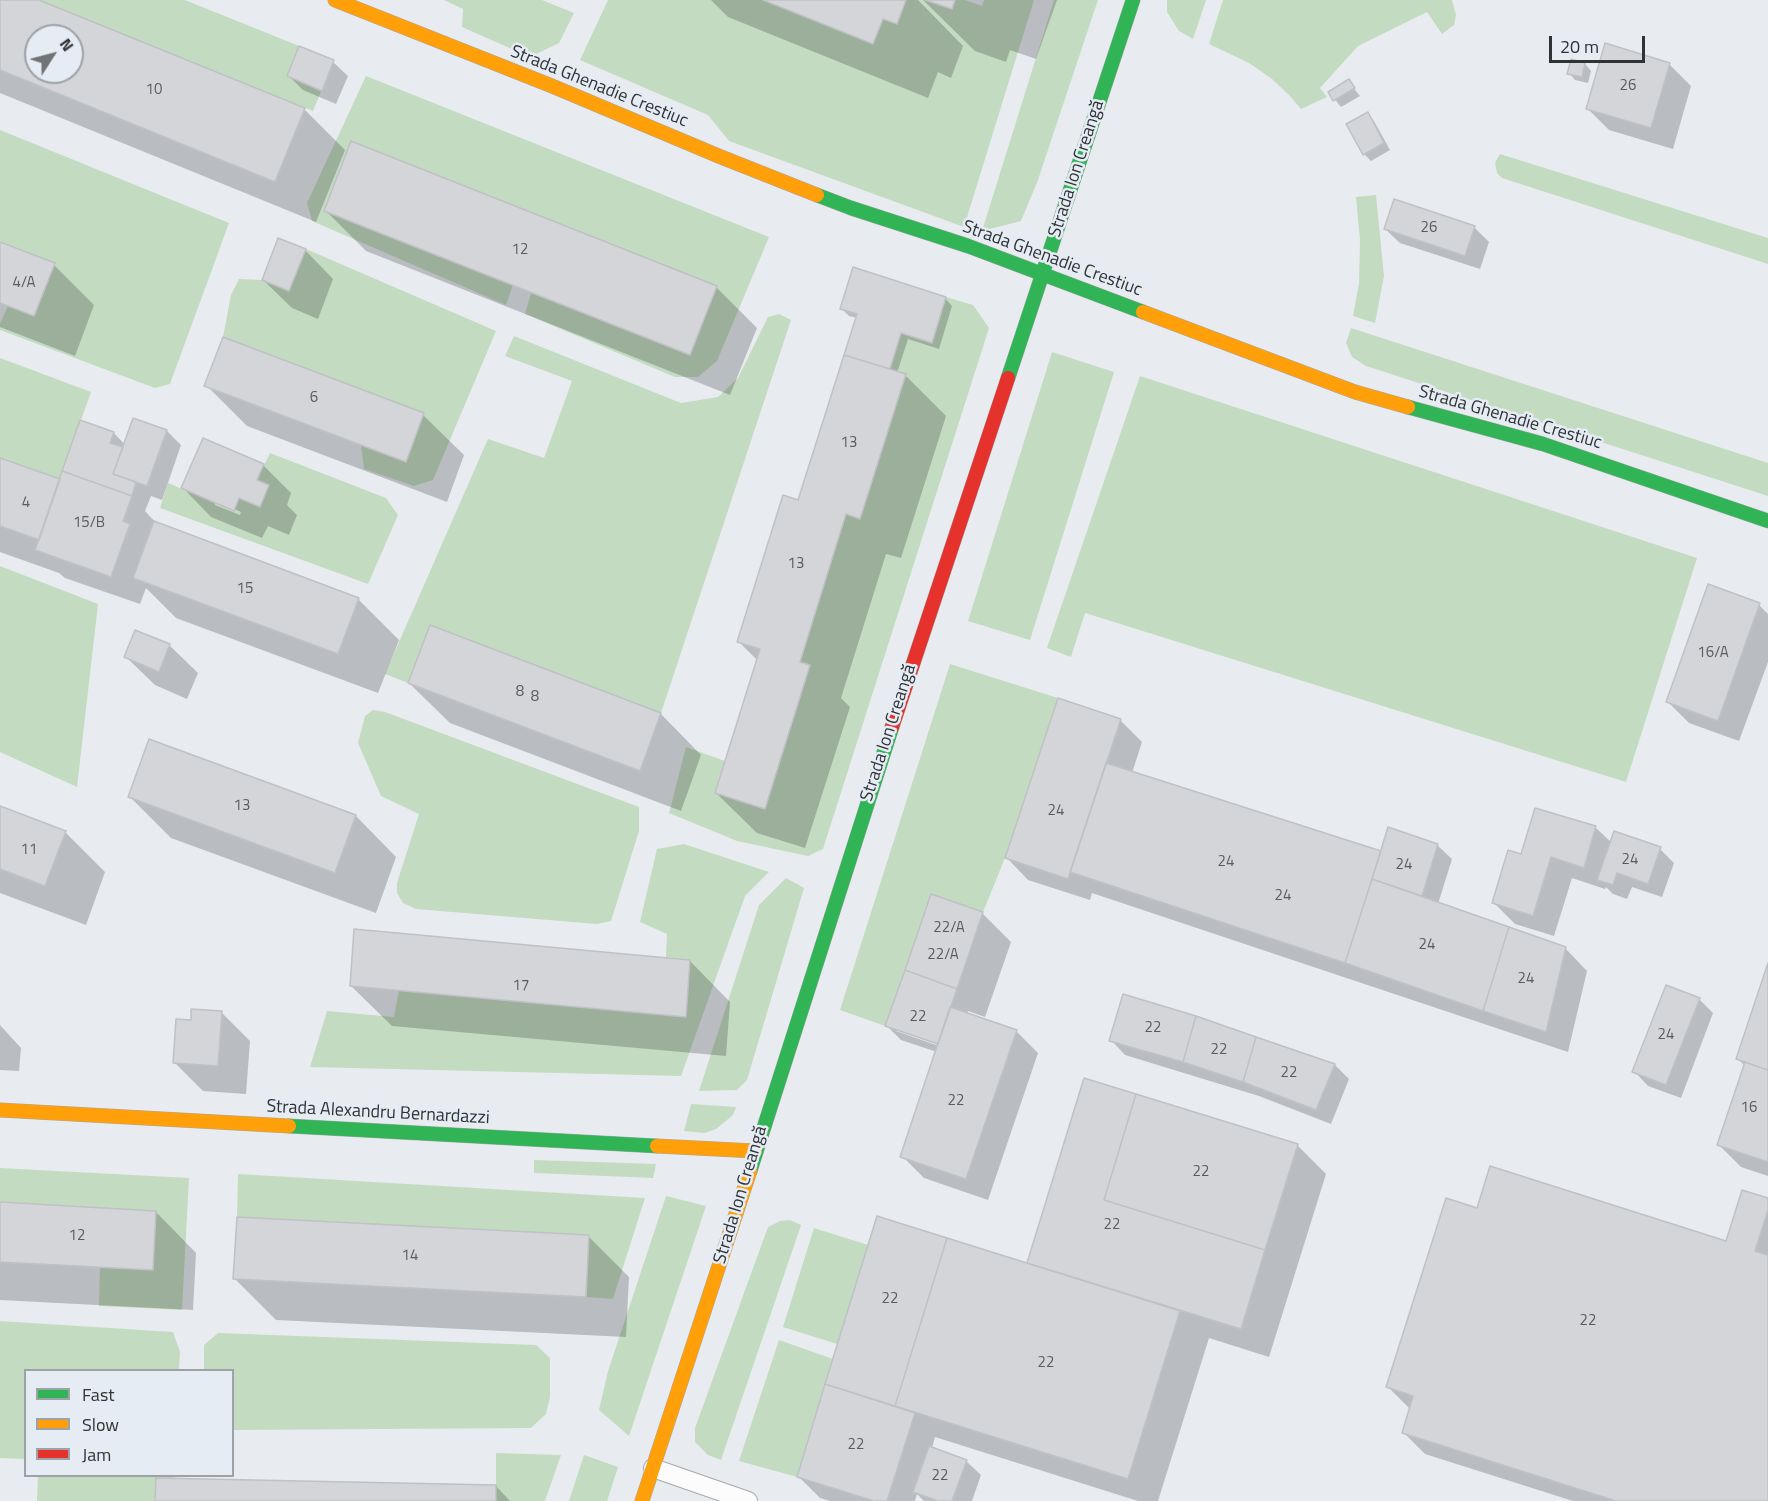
<!DOCTYPE html>
<meta charset="utf-8">
<style>
body{margin:0}
#map{position:relative;width:1768px;height:1501px;overflow:hidden;background:#e8ecf0;font-family:"Titillium Web",sans-serif}
canvas{display:block}
.legend{position:absolute;left:24px;top:1369px;width:210px;height:108px;box-sizing:border-box;background:#e5ecf3;border:2px solid #9da2a7;margin:0;padding:8px 10px;list-style:none;font-size:18px;color:#303336}
.legend li{display:flex;align-items:center;gap:12px;height:30px}
.legend b{width:30px;border:2px solid #9da2a7}
.north{position:absolute;left:24px;top:24px;width:60px;height:60px;box-sizing:border-box;background:#e5ecf3;border:2px solid #9da2a7;border-radius:50%;rotate:54deg;font-size:16px;font-weight:700;line-height:24px;text-align:center;color:#303336}
.north::after{content:'';display:block;margin:auto;width:21px;height:27px;background:#707477;clip-path:polygon(50% 0,100% 100%,50% 72%,0 100%)}
.scale{position:absolute;left:1549px;top:36px;width:96px;height:27px;box-sizing:border-box;border:3px solid #303336;border-top:0;padding-left:8px;font-size:18px;line-height:21px;white-space:nowrap;color:#303336;-webkit-text-stroke:4px #e5ecf3;paint-order:stroke}
</style>
<div id="map">
<canvas width="1768" height="1501"></canvas>
<ul class="legend">
<li><b style="height:8px;background:#30b455"></b>Fast</li>
<li><b style="height:8px;background:#ff9f0a"></b>Slow</li>
<li><b style="height:8px;background:#e5322d"></b>Jam</li>
</ul>
<div class="north">N</div>
<div class="scale">20 m</div>
</div>
<script>
const context = document.querySelector('canvas').getContext('2d');
context.lineJoin = 'round';
function fillPath(path, color) {
  context.fillStyle = color;
  context.fill(path, 'evenodd');
}
function poly(rows) {
  const path = new Path2D();
  for (const r of rows) {
    path.moveTo(r[0], r[1]);
    for (let i = 2; i < r.length; i += 2) path.lineTo(r[i], r[i + 1]);
  }
  return path;
}
function strokePath(path, color, width, dash) {
  context.strokeStyle = color;
  context.lineWidth = width;
  context.lineCap = dash ? 'butt' : 'round';
  context.setLineDash(dash || []);
  context.stroke(path);
}
function drawText(font, color, halo, rows, align = 'center') {
  context.font = font + ' "Titillium Web",sans-serif';
  context.lineWidth = 5;
  context.setLineDash([]);
  context.textBaseline = 'middle';
  context.strokeStyle = halo;
  context.fillStyle = color;
  for (const [text, x, y, turn = 0] of rows) {
    context.save();
    context.translate(x, y);
    context.rotate((+turn || 0) * Math.PI / 180);
    context.textAlign = isNaN(turn) ? turn : align;
    if (halo) context.strokeText(text, 0, 0);
    context.fillText(text, 0, 0);
    context.restore();
  }
}
fillPath(poly([
 [39,0,185,0,334,60,313,111],
 [444,0,542,0,574,13,559,43,530,57,462,27,463,9],
 [608,0,763,0,873,44,883,19,897,24,906,0,925,0,952,9,955,0,965,0,982,6,984,0,1034,0,964,227,729,141,708,115,580,60],
 [1054,0,1098,0,1038,180,1021,221,982,231],
 [1167,0,1206,0,1193,39,1179,31,1167,12],
 [1223,0,1452,0,1456,15,1454,25,1442,34,1427,12,1358,46,1320,88,1327,97,1301,109,1289,95,1272,79,1249,63,1209,44],
 [366,76,769,237,717,361,698,377,675,377,525,314,531,293,689,355,716,286,352,142,324,211,513,285,506,305,312,221,307,203],
 [0,130,229,223,170,384,155,388,0,330,0,324,8,306,35,316,55,264,0,242],
 [1500,154,1768,238,1768,264,1502,178,1497,173,1495,163],
 [1376,195,1384,276,1375,323,1353,316,1359,283,1360,240,1356,197],
 [306,249,496,331,433,480,414,486,364,469,361,445,406,462,424,413,223,337,231,295,239,279,262,280,289,291],
 [946,297,973,305,989,328,823,849,808,856,737,841,669,813,686,747,725,761,715,793,765,808,810,666,800,662,846,514,860,518,906,375,890,369,901,333,932,343],
 [779,314,791,320,661,713,430,625,408,683,385,674,488,439,544,458,572,381,505,356,514,336,681,403,718,397,738,378,768,317],
 [1351,328,1768,463,1768,496,1366,366,1352,357,1346,343],
 [1052,352,1114,372,1030,640,968,621],
 [0,358,91,392,60,479,0,458],
 [1140,376,1697,558,1626,782,1085,613,1071,657,1047,648],
 [270,453,386,498,398,515,368,584,160,508,168,483,233,511,239,498,260,507,269,486,257,480],
 [0,566,98,604,77,787,0,752],
 [950,664,1058,698,1005,858,983,912,931,894,885,1026,840,1010],
 [373,710,385,712,639,807,639,831,611,921,597,924,416,909,403,903,397,893,397,883,419,814,381,796,358,743,365,716],
 [684,844,769,872,745,896,681,1076,310,1067,327,1011,394,1017,399,990,685,1016,690,960,666,957,667,934,640,922,657,849],
 [786,878,804,888,747,1080,737,1090,699,1091,759,905],
 [691,1104,736,1107,733,1115,716,1129,705,1133,684,1131],
 [534,1160,656,1164,653,1178,534,1173],
 [0,1168,189,1178,182,1310,99,1306,100,1267,153,1270,156,1211,0,1202],
 [238,1174,645,1198,613,1299,586,1297,588,1235,237,1217],
 [666,1196,706,1206,629,1436,599,1410,608,1371],
 [790,1220,801,1225,721,1460,708,1455,695,1442,695,1428,768,1227,780,1221],
 [814,1228,868,1245,837,1344,783,1327],
 [0,1321,173,1332,180,1352,179,1370,26,1370,25,1459,0,1458],
 [218,1333,536,1345,550,1358,550,1397,546,1414,531,1428,233,1430,232,1370,204,1370,204,1345],
 [779,1340,833,1359,797,1477,739,1461],
 [496,1453,561,1455,545,1501,496,1501],
 [584,1455,618,1467,607,1501,569,1501],
 [38,1476,175,1476,175,1478,156,1478,155,1501,37,1501]
]), '#c3dbc1');
fillPath(poly([
 [0,0,35,0,304,109,345,150,316,222,0,93],
 [36,36,72,36,72,72,36,72],
 [711,0,918,0,963,46,951,78,938,72,928,98,728,17],
 [923,0,1057,0,1036,59,1010,50,1006,62,975,51],
 [333,62,348,76,336,104,303,90,289,76],
 [1585,64,1591,71,1588,83,1575,80,1569,73],
 [1669,64,1691,86,1673,149,1609,130,1587,108],
 [1348,81,1360,96,1341,107,1330,93],
 [1368,114,1374,121,1390,150,1371,161,1364,154],
 [326,211,716,287,757,328,730,395,366,251],
 [1474,227,1489,242,1480,269,1400,243,1385,229],
 [0,244,54,265,94,305,75,356,0,327],
 [305,250,333,279,318,319,292,308,263,280],
 [854,269,946,299,952,306,939,349,908,339,897,373,905,375,946,416,901,558,886,554,841,698,850,707,805,848,757,833,716,793,758,661,738,641,799,502,857,318,849,316,842,309],
 [224,339,423,415,464,455,447,502,247,426,206,385],
 [134,420,167,431,181,445,162,500,151,496,145,511,158,525,358,599,399,640,378,693,176,618,146,588,140,604,65,578,59,573,0,552,0,460,60,481,114,433,125,445],
 [263,465,291,493,287,505,297,515,289,535,268,526,262,538,211,517,183,488],
 [215,501,241,512,240,515,215,505],
 [1759,605,1768,614,1768,662,1739,741,1689,723,1667,701],
 [169,645,198,673,187,699,155,685,126,657],
 [409,683,661,714,701,755,681,811,450,723],
 [1120,720,1142,742,1132,773,1381,853,1437,845,1452,859,1438,904,1566,949,1587,971,1568,1052,1092,893,1090,900,1028,880,1007,858],
 [150,741,356,816,396,857,376,913,171,838,130,797],
 [0,808,65,832,105,872,86,925,0,893],
 [1536,810,1596,828,1612,843,1660,849,1674,863,1662,897,1632,887,1627,899,1613,894,1606,887,1605,889,1572,878,1554,936,1515,924,1493,902,1522,856],
 [932,896,983,914,1011,942,985,1017,968,1011,967,1015,1016,1031,1038,1053,988,1200,924,1178,902,1156,937,1052,901,1040,887,1026],
 [897,1029,939,1043,939,1046,896,1031],
 [690,961,730,1002,726,1056,392,1026,351,986],
 [1768,968,1768,1176,1741,1167,1719,1145,1745,1066,1738,1059],
 [1699,999,1713,1013,1681,1098,1648,1086,1634,1071],
 [221,1012,250,1041,246,1094,203,1091,175,1063,192,1022],
 [0,1025,21,1048,19,1071,0,1070],
 [1111,1040,1335,1065,1349,1079,1331,1124,1259,1096,1125,1055],
 [1085,1079,1297,1145,1326,1174,1269,1357,1209,1338,1158,1501,1138,1501,935,1437,932,1448,966,1461,981,1475,972,1501,924,1501,917,1494,915,1501,830,1501,820,1498,798,1476,878,1218,1028,1265],
 [1768,1200,1768,1501,1573,1501,1425,1454,1403,1432,1410,1409,1388,1387,1478,1209,1727,1243],
 [0,1204,156,1212,196,1253,193,1310,0,1300],
 [588,1236,629,1277,626,1337,276,1320,235,1279],
 [496,1486,510,1501,157,1501]
]), '#0003');
const building = poly([
 [0,0,39,0,305,108,275,182,0,70,0,0],
 [36,36,72,36,72,72,36,72,36,36],
 [763,0,906,0,897,24,883,19,873,44,763,0],
 [925,0,955,0,952,9,925,0],
 [1605,43,1670,63,1651,128,1586,109,1605,43],
 [299,46,334,60,322,91,287,76,299,46],
 [1571,59,1585,63,1582,77,1567,74,1571,59],
 [1349,79,1355,88,1333,101,1328,92,1349,79],
 [1368,112,1384,143,1363,155,1346,124,1368,112],
 [351,141,717,286,690,355,324,211,351,141],
 [1394,199,1475,226,1465,256,1384,229,1394,199],
 [278,238,306,249,289,291,262,280,278,238],
 [0,242,55,263,34,316,0,303,0,242],
 [853,267,946,297,932,343,901,333,890,369,844,355,857,314,840,309,853,267],
 [223,337,424,413,406,462,204,386,223,337],
 [844,355,906,374,860,519,846,514,800,662,810,665,765,809,715,793,760,649,737,642,783,495,798,500,844,355],
 [133,418,167,430,147,486,113,474,133,418],
 [80,420,114,432,110,443,123,447,113,474,136,482,132,496,62,471,80,420],
 [203,438,264,464,257,480,269,485,260,507,239,498,234,511,181,488,203,438],
 [0,458,60,479,39,540,0,526,0,458],
 [62,471,132,496,123,521,130,524,111,577,35,550,62,471],
 [154,521,359,598,338,654,133,578,154,521],
 [1708,584,1760,603,1718,721,1666,702,1708,584],
 [430,625,661,713,640,771,408,683,430,625],
 [135,630,170,644,159,672,124,657,135,630],
 [1058,698,1121,719,1068,879,1005,858,1058,698],
 [149,739,356,815,335,873,128,797,149,739],
 [1106,763,1381,851,1345,963,1070,872,1106,763],
 [0,806,66,831,45,886,0,869,0,806],
 [1535,808,1596,826,1584,868,1551,857,1533,916,1492,903,1508,850,1521,854,1535,808],
 [1388,827,1438,844,1422,896,1372,879,1388,827],
 [1614,831,1661,847,1648,884,1617,873,1613,885,1597,880,1614,831],
 [1372,879,1509,927,1483,1011,1345,963,1372,879],
 [931,894,983,912,957,989,905,970,931,894],
 [1509,927,1566,947,1546,1032,1483,1011,1509,927],
 [354,929,690,960,686,1017,350,986,354,929],
 [1768,963,1768,1070,1736,1059,1768,963],
 [905,970,957,989,938,1044,885,1026,905,970],
 [1666,985,1700,998,1666,1085,1632,1072,1666,985],
 [1123,994,1196,1016,1183,1062,1109,1041,1123,994],
 [950,1007,1017,1030,966,1179,900,1157,950,1007],
 [191,1009,222,1011,218,1066,173,1063,176,1019,191,1020,191,1009],
 [1196,1016,1256,1037,1243,1082,1183,1062,1196,1016],
 [1256,1037,1335,1064,1316,1110,1243,1082,1256,1037],
 [1745,1062,1768,1070,1768,1162,1717,1145,1745,1062],
 [1084,1078,1136,1094,1104,1200,1265,1250,1241,1329,1027,1263,1084,1078],
 [1136,1094,1298,1144,1265,1250,1104,1200,1136,1094],
 [1490,1166,1726,1241,1742,1190,1768,1198,1768,1210,1755,1251,1768,1255,1768,1501,1616,1501,1402,1433,1413,1396,1386,1387,1446,1198,1477,1208,1490,1166],
 [0,1202,156,1211,153,1270,0,1262,0,1202],
 [877,1216,947,1238,895,1406,825,1384,877,1216],
 [237,1217,589,1235,586,1297,233,1279,237,1217],
 [947,1238,1180,1311,1128,1479,895,1406,947,1238],
 [825,1384,915,1413,887,1501,874,1501,797,1477,825,1384],
 [929,1446,967,1460,952,1501,938,1501,913,1492,929,1446],
 [156,1478,496,1485,496,1501,155,1501,156,1478]
]);
fillPath(building, '#d4d5d8');
strokePath(building, '#bfc1c5', 1.5);
const lane = poly([
 [653,1468,748,1501]
]);
const fast = poly([
 [817,195,851,208,968,246,1143,312],
 [1008,378,1133,0],
 [1408,407,1543,444,1768,521],
 [289,1126,657,1146],
 [750,1171,892,727]
]);
const slow = poly([
 [335,0,552,86,721,157,817,195],
 [1143,312,1355,392,1408,407],
 [0,1110,289,1126],
 [657,1146,755,1151],
 [642,1501,750,1171]
]);
const jam = poly([
 [892,727,1008,378]
]);
strokePath(lane, '#a5a8ab', 20);
strokePath(fast, '#a5a8ab', 15);
strokePath(slow, '#a5a8ab', 15);
strokePath(jam, '#a5a8ab', 15);
strokePath(lane, '#fcfcfd', 18);
strokePath(fast, '#30b455', 14);
strokePath(slow, '#ff9f0a', 14);
strokePath(jam, '#e5322d', 14);
drawText('15px', '#595c5e', null, [
 ["26",1628,86],
 ["10",154,90],
 ["26",1429,228],
 ["12",520,250],
 ["4/A",24,283],
 ["6",314,398],
 ["13",849,443],
 ["4",26,503],
 ["15/B",89,523],
 ["13",796,564],
 ["15",245,589],
 ["16/A",1713,653],
 ["8",520,692],
 ["8",535,697],
 ["13",242,806],
 ["24",1056,811],
 ["11",29,850],
 ["24",1630,860],
 ["24",1226,862],
 ["24",1404,865],
 ["24",1283,896],
 ["22/A",949,928],
 ["24",1427,945],
 ["22/A",943,955],
 ["24",1526,979],
 ["17",521,986],
 ["22",918,1017],
 ["22",1153,1028],
 ["24",1666,1035],
 ["22",1219,1050],
 ["22",1289,1073],
 ["22",956,1101],
 ["16",1749,1108],
 ["22",1201,1172],
 ["22",1112,1225],
 ["12",77,1236],
 ["14",410,1256],
 ["22",890,1299],
 ["22",1588,1321],
 ["22",1046,1363],
 ["22",856,1445],
 ["22",940,1476]
]);
drawText('18px', '#303336', '#e5ecf3', [
 ["Strada Ghenadie Crestiuc",599,87,22],
 ["Strada Ion Creangă",1077,169,-72],
 ["Strada Ghenadie Crestiuc",1052,259,20],
 ["Strada Ghenadie Crestiuc",1510,418,16],
 ["Strada Ion Creangă",889,733,-72],
 ["Strada Alexandru Bernardazzi",378,1113,3],
 ["Strada Ion Creangă",741,1195,-73]
]);
</script>
